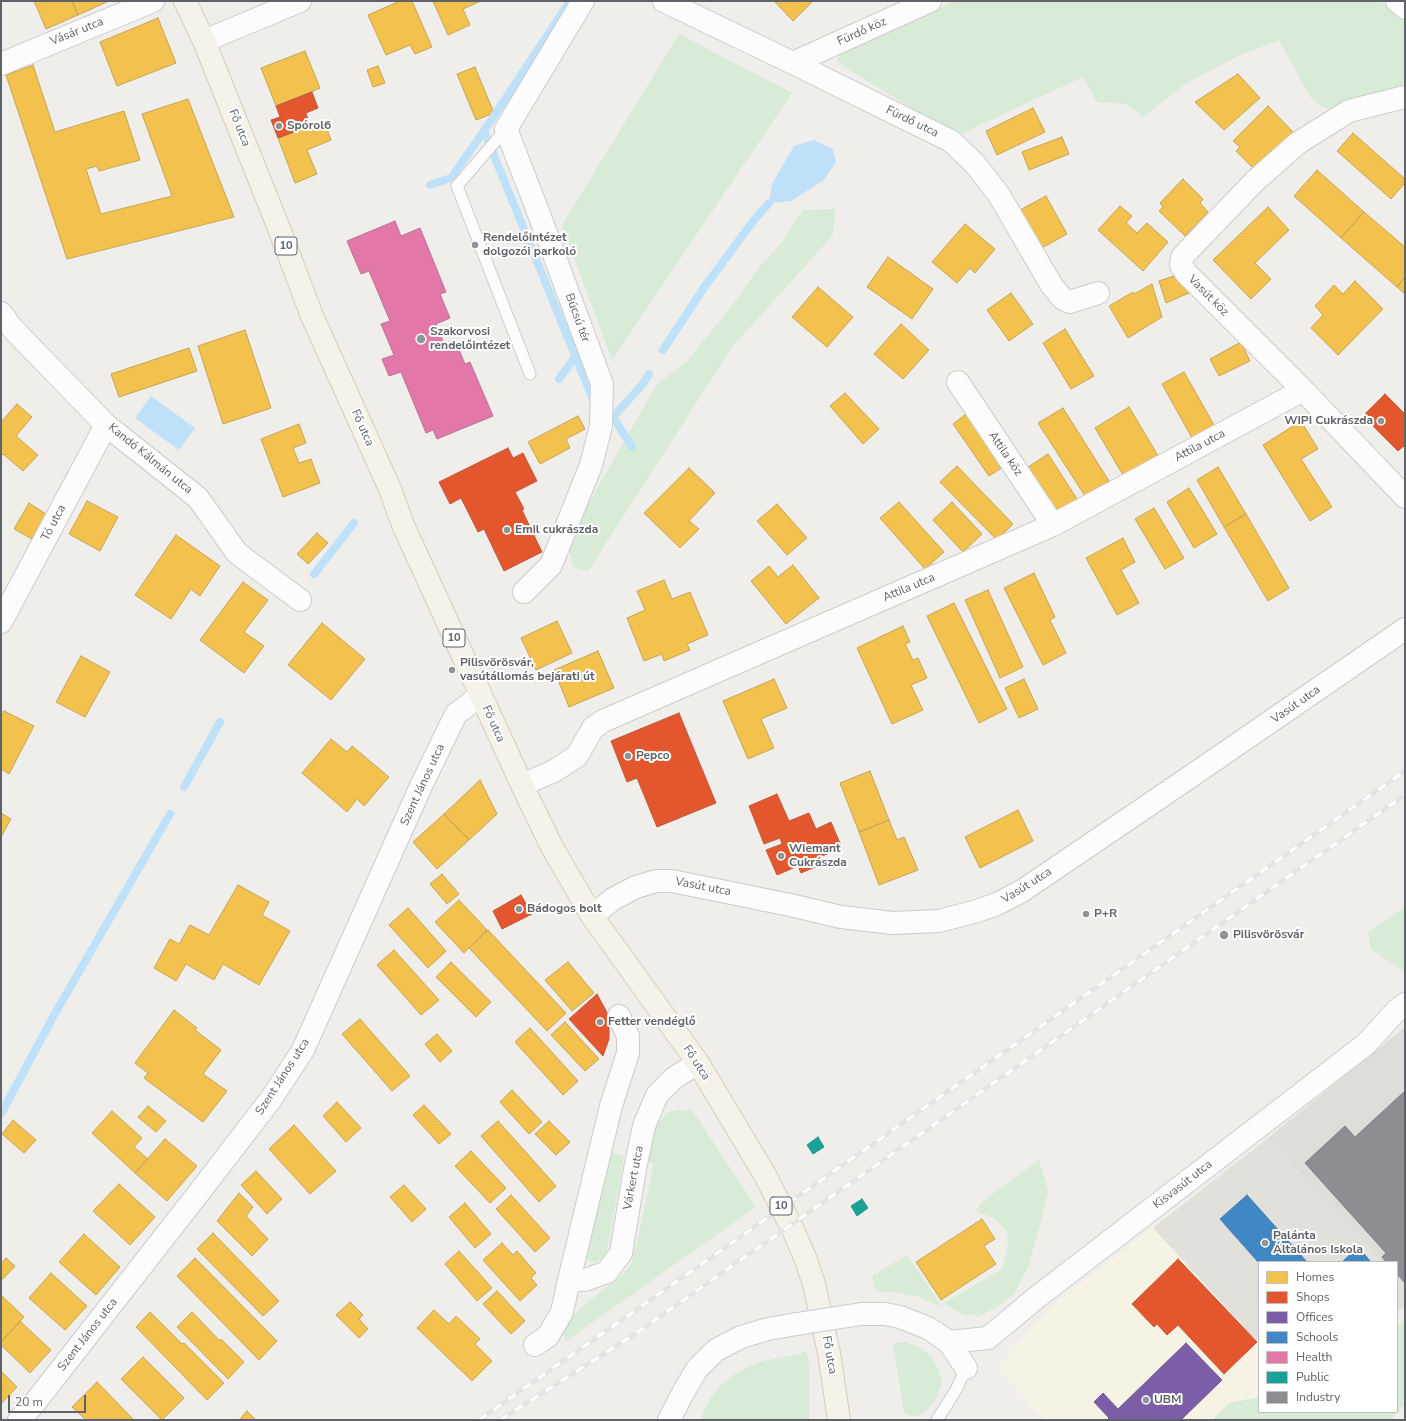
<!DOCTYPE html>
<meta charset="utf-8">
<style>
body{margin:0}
#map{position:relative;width:1406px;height:1421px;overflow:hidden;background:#efeeea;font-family:"Nunito Sans",sans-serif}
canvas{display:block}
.frame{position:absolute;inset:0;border:2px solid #5f6368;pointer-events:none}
.legend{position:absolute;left:1258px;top:1261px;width:140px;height:152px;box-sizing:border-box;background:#fff;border:1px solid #bfc1c3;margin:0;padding:5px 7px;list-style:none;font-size:12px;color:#5f6368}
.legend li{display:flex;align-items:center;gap:8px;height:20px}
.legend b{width:20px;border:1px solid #bfc1c3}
.scale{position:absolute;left:8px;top:1395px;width:78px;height:18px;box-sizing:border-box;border:2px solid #5f6368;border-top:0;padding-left:5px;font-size:12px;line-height:14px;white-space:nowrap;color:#5f6368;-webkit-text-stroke:3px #fff;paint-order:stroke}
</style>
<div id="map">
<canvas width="1406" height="1421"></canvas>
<div class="frame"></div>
<ul class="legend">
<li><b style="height:11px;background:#f2c14e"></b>Homes</li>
<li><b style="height:11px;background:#e4572e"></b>Shops</li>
<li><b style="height:11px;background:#7b5ea7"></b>Offices</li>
<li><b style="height:11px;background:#3f88c5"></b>Schools</li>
<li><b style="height:11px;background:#e377a8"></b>Health</li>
<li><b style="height:11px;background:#17a398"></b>Public</li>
<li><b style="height:11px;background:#8d8d92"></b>Industry</li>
</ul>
<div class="scale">20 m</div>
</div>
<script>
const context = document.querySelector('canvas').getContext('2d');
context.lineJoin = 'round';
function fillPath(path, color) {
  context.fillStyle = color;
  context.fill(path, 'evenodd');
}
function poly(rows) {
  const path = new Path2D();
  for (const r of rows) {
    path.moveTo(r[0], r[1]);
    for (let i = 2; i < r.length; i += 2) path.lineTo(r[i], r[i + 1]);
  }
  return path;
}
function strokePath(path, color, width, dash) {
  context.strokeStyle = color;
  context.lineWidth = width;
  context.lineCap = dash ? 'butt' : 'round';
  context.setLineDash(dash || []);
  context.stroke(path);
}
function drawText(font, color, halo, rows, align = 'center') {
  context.font = font + ' "Nunito Sans",sans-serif';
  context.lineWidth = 4;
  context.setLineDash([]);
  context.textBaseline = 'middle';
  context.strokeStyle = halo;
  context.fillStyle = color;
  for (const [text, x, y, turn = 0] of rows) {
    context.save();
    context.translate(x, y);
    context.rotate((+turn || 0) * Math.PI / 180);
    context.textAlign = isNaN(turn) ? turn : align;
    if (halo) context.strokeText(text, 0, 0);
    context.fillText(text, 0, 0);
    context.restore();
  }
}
fillPath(poly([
 [1153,1227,1259,1343,1259,1411,1246,1420,1045,1420,997,1368,1052,1306]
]), '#f7f3e4');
fillPath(poly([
 [1405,1027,1405,1288,1397,1279,1397,1262,1381,1262,1268,1138]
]), '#dfddda');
fillPath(poly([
 [1268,1138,1381,1262,1259,1262,1259,1343,1153,1228],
 [1397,1279,1405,1288,1405,1306,1397,1312]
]), '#e2e0da');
fillPath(poly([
 [955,1,1381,1,1405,22,1405,84,1328,109,1319,105,1310,97,1279,40,1236,57,1187,83,1143,117,1127,104,1097,102,1083,77,956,136,837,62,839,53],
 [679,34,792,93,612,360,562,225],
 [835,209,833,235,733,346,588,571,573,567,567,541,657,384,686,362,731,307,759,267,783,241,803,210],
 [1405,907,1405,968,1403,971,1371,949,1368,932],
 [678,1110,692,1110,756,1207,566,1341,562,1333,564,1327,572,1317,584,1305,622,1275,631,1264,637,1242,654,1163,647,1162,652,1137,656,1126,662,1118,669,1112],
 [607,1151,624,1156,608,1247,604,1256,598,1261,593,1262,586,1259,582,1256],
 [1039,1160,1048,1192,1040,1225,1028,1267,1014,1294,998,1306,980,1316,961,1314,944,1303,1002,1269,1008,1245,1007,1232,994,1218,976,1211,983,1201],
 [907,1255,942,1307,919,1297,894,1292,879,1292,875,1289,872,1276],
 [1405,1320,1405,1404,1391,1420,1212,1420,1229,1403,1259,1397,1259,1412,1397,1412,1397,1325],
 [906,1342,917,1346,930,1355,939,1370,942,1382,936,1400,924,1413,916,1416,910,1416,904,1412,893,1343],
 [806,1350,809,1364,809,1420,700,1420,710,1399,719,1387,733,1375,758,1362,800,1354]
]), '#d8ebd6');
fillPath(poly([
 [814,140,833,149,836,162,824,180,791,201,769,203,772,184,794,146],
 [151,396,195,428,179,450,135,418]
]), '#bfe0f9');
const homes = poly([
 [34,1,72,1,78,15,46,29,34,1],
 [72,1,109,1,78,15,72,1],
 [400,1,412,1,432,47,415,54,410,45,386,55,368,15,400,1],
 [433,1,481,1,463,9,470,25,448,35,433,1],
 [774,1,813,1,793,21,774,1],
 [158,18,176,63,117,86,100,42,158,18],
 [305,51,320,88,276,106,261,68,305,51],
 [33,65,55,132,124,111,140,160,99,171,97,166,86,169,101,214,172,196,142,114,188,99,234,217,67,259,6,75,33,65],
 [378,66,385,83,373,87,367,70,378,66],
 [475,67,494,113,476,120,457,74,475,67],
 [1238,74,1260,98,1224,130,1195,102,1238,74],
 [1268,106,1293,132,1255,170,1236,151,1240,147,1233,141,1268,106],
 [1033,108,1045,132,997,155,986,131,1033,108],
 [324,121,331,140,307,150,317,174,295,183,278,138,324,121],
 [1353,133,1405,179,1405,183,1391,199,1337,151,1353,133],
 [1062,137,1069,154,1029,170,1022,152,1062,137],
 [1317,170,1364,212,1341,238,1294,196,1317,170],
 [1183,179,1203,199,1200,203,1208,212,1185,236,1159,211,1163,207,1160,203,1183,179],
 [1046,196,1067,234,1040,249,1020,210,1046,196],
 [1120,206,1132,216,1126,223,1137,233,1147,223,1168,242,1143,271,1098,230,1120,206],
 [1268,207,1289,230,1255,263,1271,279,1251,299,1213,260,1268,207],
 [1364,212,1405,247,1405,277,1397,287,1341,238,1364,212],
 [965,224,995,249,975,273,970,268,957,283,932,262,965,224],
 [888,257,933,289,912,319,867,287,888,257],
 [1177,275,1189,293,1166,303,1159,281,1177,275],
 [1405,277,1405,294,1397,287,1405,277],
 [1355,281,1383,309,1338,355,1311,328,1323,315,1315,306,1334,285,1343,294,1355,281],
 [1152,284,1162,317,1128,338,1109,306,1133,292,1134,294,1152,284],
 [818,287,853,317,827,347,792,317,818,287],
 [1011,293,1033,324,1009,341,987,310,1011,293],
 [901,324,929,350,903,379,874,354,901,324],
 [1065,329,1094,376,1071,389,1043,343,1065,329],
 [245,330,271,408,223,424,198,346,245,330],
 [1241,342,1250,361,1219,376,1210,359,1241,342],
 [189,348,197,371,119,397,111,374,189,348],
 [1184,372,1214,425,1192,438,1162,384,1184,372],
 [845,393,879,429,863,444,830,406,845,393],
 [17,404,32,417,16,436,38,455,23,471,3,454,1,456,1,422,17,404],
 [1129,407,1160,459,1126,480,1095,428,1129,407],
 [1063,408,1109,481,1085,496,1038,423,1063,408],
 [966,414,1003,467,989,476,953,424,966,414],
 [578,416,585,429,566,439,570,448,540,464,528,442,578,416],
 [1301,421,1318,449,1301,459,1332,507,1310,521,1263,445,1301,421],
 [299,424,306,443,293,448,299,463,311,459,320,483,283,497,261,439,299,424],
 [1048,454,1077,499,1057,512,1028,467,1048,454],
 [957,466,1013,524,997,540,940,482,957,466],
 [1218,467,1246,514,1224,527,1197,480,1218,467],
 [689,468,715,493,689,521,699,529,680,548,644,513,689,468],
 [1189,488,1217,534,1194,548,1167,502,1189,488],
 [87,501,118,517,100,551,69,534,87,501],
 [899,502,944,552,925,569,880,518,899,502],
 [952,502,982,534,963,552,933,520,952,502],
 [29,503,46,514,32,539,14,529,29,503],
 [777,504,807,538,787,555,757,521,777,504],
 [1154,508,1184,558,1165,569,1135,519,1154,508],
 [1246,514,1289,588,1268,601,1224,527,1246,514],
 [317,533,328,543,308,564,297,554,317,533],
 [176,535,220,566,200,596,191,589,171,619,135,595,176,535],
 [1123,538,1135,562,1121,570,1139,603,1117,615,1086,558,1123,538],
 [793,565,819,598,786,624,751,581,769,566,778,577,793,565],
 [1034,573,1055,617,1050,620,1066,653,1043,665,1004,588,1034,573],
 [664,580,672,599,690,592,708,635,687,644,690,650,664,661,662,654,644,661,627,618,645,610,637,591,664,580],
 [243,582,268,600,244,632,264,646,244,673,200,640,243,582],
 [988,590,1023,667,1000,678,965,600,988,590],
 [954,603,1007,709,979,723,927,616,954,603],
 [557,621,572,653,536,670,521,638,557,621],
 [322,623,365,659,331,700,288,665,322,623],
 [903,626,910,642,905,644,913,660,918,658,927,678,911,685,923,710,892,724,857,648,903,626],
 [598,651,614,688,569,707,554,670,598,651],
 [81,656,110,672,85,717,56,702,81,656],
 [774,679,787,708,761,719,774,748,748,759,723,701,774,679],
 [1024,679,1038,709,1019,718,1005,688,1024,679],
 [4,711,34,726,9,774,1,769,1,717,4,711],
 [331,739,347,752,352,746,389,777,364,806,357,799,347,812,302,773,331,739],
 [870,771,889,820,859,832,840,783,870,771],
 [480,780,497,814,469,840,444,814,480,780],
 [1018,810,1033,841,980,868,965,837,1018,810],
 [1,813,11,819,1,837,1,813],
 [444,814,469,840,437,869,413,842,444,814],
 [889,820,897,840,904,837,918,870,879,885,859,832,889,820],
 [442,874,459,894,447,904,430,884,442,874],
 [238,885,269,902,262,915,290,931,259,985,223,964,214,980,186,964,176,981,154,968,170,939,179,944,190,925,209,935,238,885],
 [459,900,487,930,464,953,435,922,459,900],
 [408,908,446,951,428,968,389,925,408,908],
 [488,930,566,1013,547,1031,469,948,488,930],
 [394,950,439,1000,421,1015,377,965,394,950],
 [451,962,491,1002,476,1017,436,977,451,962],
 [568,962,594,993,572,1011,545,980,568,962],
 [174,1010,197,1028,195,1030,221,1050,203,1074,227,1091,203,1122,144,1078,148,1073,135,1063,174,1010],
 [360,1019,410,1076,392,1091,342,1034,360,1019],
 [565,1022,599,1059,585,1071,551,1035,565,1022],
 [530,1028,578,1081,563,1095,515,1042,530,1028],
 [437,1034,452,1051,440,1062,425,1044,437,1034],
 [512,1090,542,1122,529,1134,500,1102,512,1090],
 [337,1102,361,1128,346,1142,323,1116,337,1102],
 [424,1105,451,1134,439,1144,413,1115,424,1105],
 [148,1106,166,1121,156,1132,138,1117,148,1106],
 [112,1111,142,1138,134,1147,148,1159,135,1173,92,1133,112,1111],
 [13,1120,36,1140,24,1153,2,1134,13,1120],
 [498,1121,556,1186,539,1202,481,1136,498,1121],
 [549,1121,570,1142,556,1155,535,1134,549,1121],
 [294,1125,336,1171,310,1194,269,1149,294,1125],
 [165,1139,197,1166,167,1201,135,1173,165,1139],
 [471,1151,506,1188,490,1203,455,1166,471,1151],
 [256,1171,282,1199,267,1214,241,1185,256,1171],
 [119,1184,155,1217,130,1245,93,1211,119,1184],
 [404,1185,426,1209,412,1222,390,1197,404,1185],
 [239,1193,253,1207,246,1216,268,1239,252,1256,217,1221,239,1193],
 [511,1195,550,1238,535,1252,496,1209,511,1195],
 [465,1203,491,1234,475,1248,449,1217,465,1203],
 [982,1219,995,1239,984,1246,996,1264,941,1300,916,1262,982,1219],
 [213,1233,279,1301,263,1316,197,1249,213,1233],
 [84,1234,120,1267,96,1295,59,1262,84,1234],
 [502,1243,513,1255,517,1251,536,1273,531,1278,537,1285,520,1301,483,1260,502,1243],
 [459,1251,492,1288,477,1301,445,1264,459,1251],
 [6,1258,15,1266,3,1279,1,1278,1,1264,6,1258],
 [195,1258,277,1341,259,1360,177,1276,195,1258],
 [51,1273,87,1306,65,1330,29,1298,51,1273],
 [497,1291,525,1321,511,1334,483,1304,497,1291],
 [1,1295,24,1317,1,1342,1,1295],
 [350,1302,363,1315,359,1319,368,1329,359,1338,336,1315,350,1302],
 [434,1310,449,1324,456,1316,480,1339,475,1344,492,1361,472,1381,417,1328,434,1310],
 [150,1312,182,1344,184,1343,224,1383,207,1400,136,1327,150,1312],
 [192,1312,220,1341,221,1339,244,1362,228,1379,177,1327,192,1312],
 [20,1321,51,1350,30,1373,1,1345,1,1342,20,1321],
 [143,1357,184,1398,162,1420,121,1379,143,1357],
 [1,1371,17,1387,1,1404,1,1371],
 [97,1382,134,1420,86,1420,72,1407,97,1382],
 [247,1411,256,1420,239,1420,247,1411]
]);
fillPath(homes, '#f2c14e');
strokePath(homes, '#c6a556', 1);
const shops = poly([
 [312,92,318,108,306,113,310,126,278,138,271,120,280,117,276,106,312,92],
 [1385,394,1405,414,1405,445,1398,451,1363,416,1385,394],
 [508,448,513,458,523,453,537,481,515,492,524,509,522,510,542,552,504,571,484,529,478,532,461,498,450,504,439,482,508,448],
 [679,713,716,803,657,827,637,778,627,782,611,741,679,713],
 [777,794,789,821,809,813,816,829,831,822,842,848,819,857,822,864,801,873,798,866,777,875,766,850,782,844,780,838,764,844,749,806,777,794],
 [521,895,532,914,502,929,493,911,521,895],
 [597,994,609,1016,609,1039,603,1056,569,1019,597,994],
 [1178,1259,1257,1342,1224,1374,1178,1325,1167,1335,1157,1324,1154,1327,1132,1304,1178,1259]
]);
fillPath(shops, '#e4572e');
strokePath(shops, '#bc5b3f', 1);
const offices = poly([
 [1186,1343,1222,1380,1181,1420,1107,1420,1109,1418,1094,1402,1103,1393,1118,1409,1186,1343]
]);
fillPath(offices, '#7b5ea7');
strokePath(offices, '#736094', 1);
const schools = poly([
 [1247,1195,1307,1262,1259,1262,1259,1263,1220,1219,1247,1195],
 [1358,1247,1371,1262,1342,1262,1358,1247]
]);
fillPath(schools, '#3f88c5');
strokePath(schools, '#497da9', 1);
const health = poly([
 [395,221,401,236,420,228,446,292,440,294,450,318,436,324,444,344,455,340,465,364,470,362,493,416,437,439,433,430,426,433,401,372,389,376,382,359,394,355,381,324,390,321,369,271,361,274,347,241,395,221]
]);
fillPath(health, '#e377a8');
strokePath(health, '#bb7195', 1);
const public = poly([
 [818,1137,824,1147,813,1154,807,1145,818,1137],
 [862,1199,868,1208,857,1216,851,1206,862,1199]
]);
fillPath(public, '#17a398');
strokePath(public, '#2d908a', 1);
const industry = poly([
 [1405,1091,1405,1283,1397,1274,1397,1262,1386,1262,1382,1257,1386,1253,1305,1163,1345,1126,1355,1137,1405,1091]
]);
fillPath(industry, '#8d8d92');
strokePath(industry, '#7f8085', 1);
strokePath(poly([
 [570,1,484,131,592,397],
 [430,185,451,178,484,131],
 [663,350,703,289,754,220,769,203],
 [559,379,576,356],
 [632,447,613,417,642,385,649,374],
 [314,574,354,523],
 [184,787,220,722],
 [1,1114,53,1017,170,814]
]), '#bfe0f9', 8);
const lane = poly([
 [506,129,457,186,530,374],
 [937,1420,956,1390,966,1368]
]);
const street = poly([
 [664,1,793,63,951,141,975,164,999,195,1052,286,1063,299,1070,302,1098,293],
 [1397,1,1405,8],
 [204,41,300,1],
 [793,63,930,1],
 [1,64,153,1],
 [1405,97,1349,111,1298,143,1255,181,1182,257,1181,265,1186,273,1303,390,1405,497],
 [1,313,12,328,106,425,198,498,237,553,300,600],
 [958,382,1053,525],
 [524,592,551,565,591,465,601,426,602,384,534,201,506,129,583,1],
 [1,622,106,425],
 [522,785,554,771,577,756,593,728,603,721,1053,525,1303,390],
 [569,1280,611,1106,628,1053,628,1036,619,1016],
 [861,1314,885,1314,900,1317,928,1328,949,1342,966,1368],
 [949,1342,988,1338,1036,1298,1366,1044,1397,1010,1405,1004],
 [535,1345,548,1336,562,1312,569,1280,585,1280,607,1272,621,1253,635,1169,644,1126,657,1095,674,1078,698,1063],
 [19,1420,33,1405,201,1190,271,1099,303,1050,421,786,456,714,481,695],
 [669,1420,684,1391,697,1369,716,1350,741,1337,768,1329,797,1324]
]);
const secondary = poly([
 [592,916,613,899,636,887,656,881,672,881,790,905,841,917,893,923,939,921,977,911,997,904,1022,891,1184,781,1405,629]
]);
const primary = poly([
 [185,1,204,41,280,231,312,316,390,489,403,525,522,785,552,847,592,916,698,1063,765,1175,793,1230,806,1260,814,1284,829,1353,839,1420]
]);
strokePath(lane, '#cbcccc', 13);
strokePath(street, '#cbcccc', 24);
strokePath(secondary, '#cacacb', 24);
strokePath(primary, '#d7ceb8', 24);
strokePath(lane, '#fdfcfc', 11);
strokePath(street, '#fdfcfc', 22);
strokePath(secondary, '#fdfcfc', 22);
strokePath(primary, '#f4f2e9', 22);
const rail = poly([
 [479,1420,1405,771],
 [500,1420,635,1334,1405,795]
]);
strokePath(rail, '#e4e4e4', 4.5);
strokePath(rail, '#fff', 3, [9]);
const streetBridge = poly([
 [797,1324,861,1314]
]);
strokePath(streetBridge, '#cbcccc', 24, []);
strokePath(streetBridge, '#fdfcfc', 22);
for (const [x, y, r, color] of [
 [279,126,4,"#919496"],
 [475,245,4,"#919496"],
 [421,339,5,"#919496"],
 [1381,421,4,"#919496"],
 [507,530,4,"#919496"],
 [452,670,4,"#919496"],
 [628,756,4,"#919496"],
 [781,856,4,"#919496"],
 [519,909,4,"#919496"],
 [1086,914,4,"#919496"],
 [1224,935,5,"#919496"],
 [600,1022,4,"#919496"],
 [1265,1243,4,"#919496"],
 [1146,1400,4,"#919496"]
]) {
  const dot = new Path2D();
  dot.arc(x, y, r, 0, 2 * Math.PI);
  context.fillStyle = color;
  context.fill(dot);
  strokePath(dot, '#fff', 1.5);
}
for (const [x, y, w] of [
 [286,246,22],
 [454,638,22],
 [781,1206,22]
]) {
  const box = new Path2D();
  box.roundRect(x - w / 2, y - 9, w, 18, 3);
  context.fillStyle = '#fff';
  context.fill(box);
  strokePath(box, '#5f6368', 1);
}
drawText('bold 11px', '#5f6368', null, [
 ["10",286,246],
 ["10",454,638],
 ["10",781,1206]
]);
drawText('12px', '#5f6368', '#fff', [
 ["Vásár utca",77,32,-22],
 ["Fürdő köz",862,32,-24],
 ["Fürdő utca",912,122,26],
 ["Fő utca",239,128,68],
 ["Vasút köz",1208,296,45],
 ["Búcsú tér",577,318,70],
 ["Fő utca",362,428,66],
 ["Attila utca",1200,446,-28],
 ["Attila köz",1005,454,56],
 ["Kandó Kálmán utca",150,459,39],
 ["Tó utca",54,523,-62],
 ["Attila utca",909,588,-23],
 ["Vasút utca",1296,705,-35],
 ["Fő utca",493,724,66],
 ["Szent János utca",423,785,-65],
 ["Vasút utca",1027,886,-32],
 ["Vasút utca",703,887,11],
 ["Fő utca",696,1063,57],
 ["Szent János utca",283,1077,-57],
 ["Várkert utca",634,1178,-79],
 ["Kisvasút utca",1183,1185,-38],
 ["Szent János utca",88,1335,-52],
 ["Fő utca",829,1355,80]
]);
drawText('bold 12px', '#5f6368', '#fff', [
 ["Spórol6",287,126],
 ["Rendelőintézet",483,238],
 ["dolgozói parkoló",483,252],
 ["Szakorvosi",430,332],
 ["rendelőintézet",430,346],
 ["WIPI Cukrászda",1373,421,"right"],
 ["Emil cukrászda",515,530],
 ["Pilisvörösvár,",460,663],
 ["vasútállomás bejárati út",460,677],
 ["Pepco",636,756],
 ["Wiemant",789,849],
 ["Cukrászda",789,863],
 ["Bádogos bolt",527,909],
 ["P+R",1094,914],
 ["Pilisvörösvár",1233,935],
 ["Fetter vendéglő",608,1022],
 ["Palánta",1273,1236],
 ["Általános Iskola",1273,1250],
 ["UBM",1154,1400]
], 'left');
</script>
